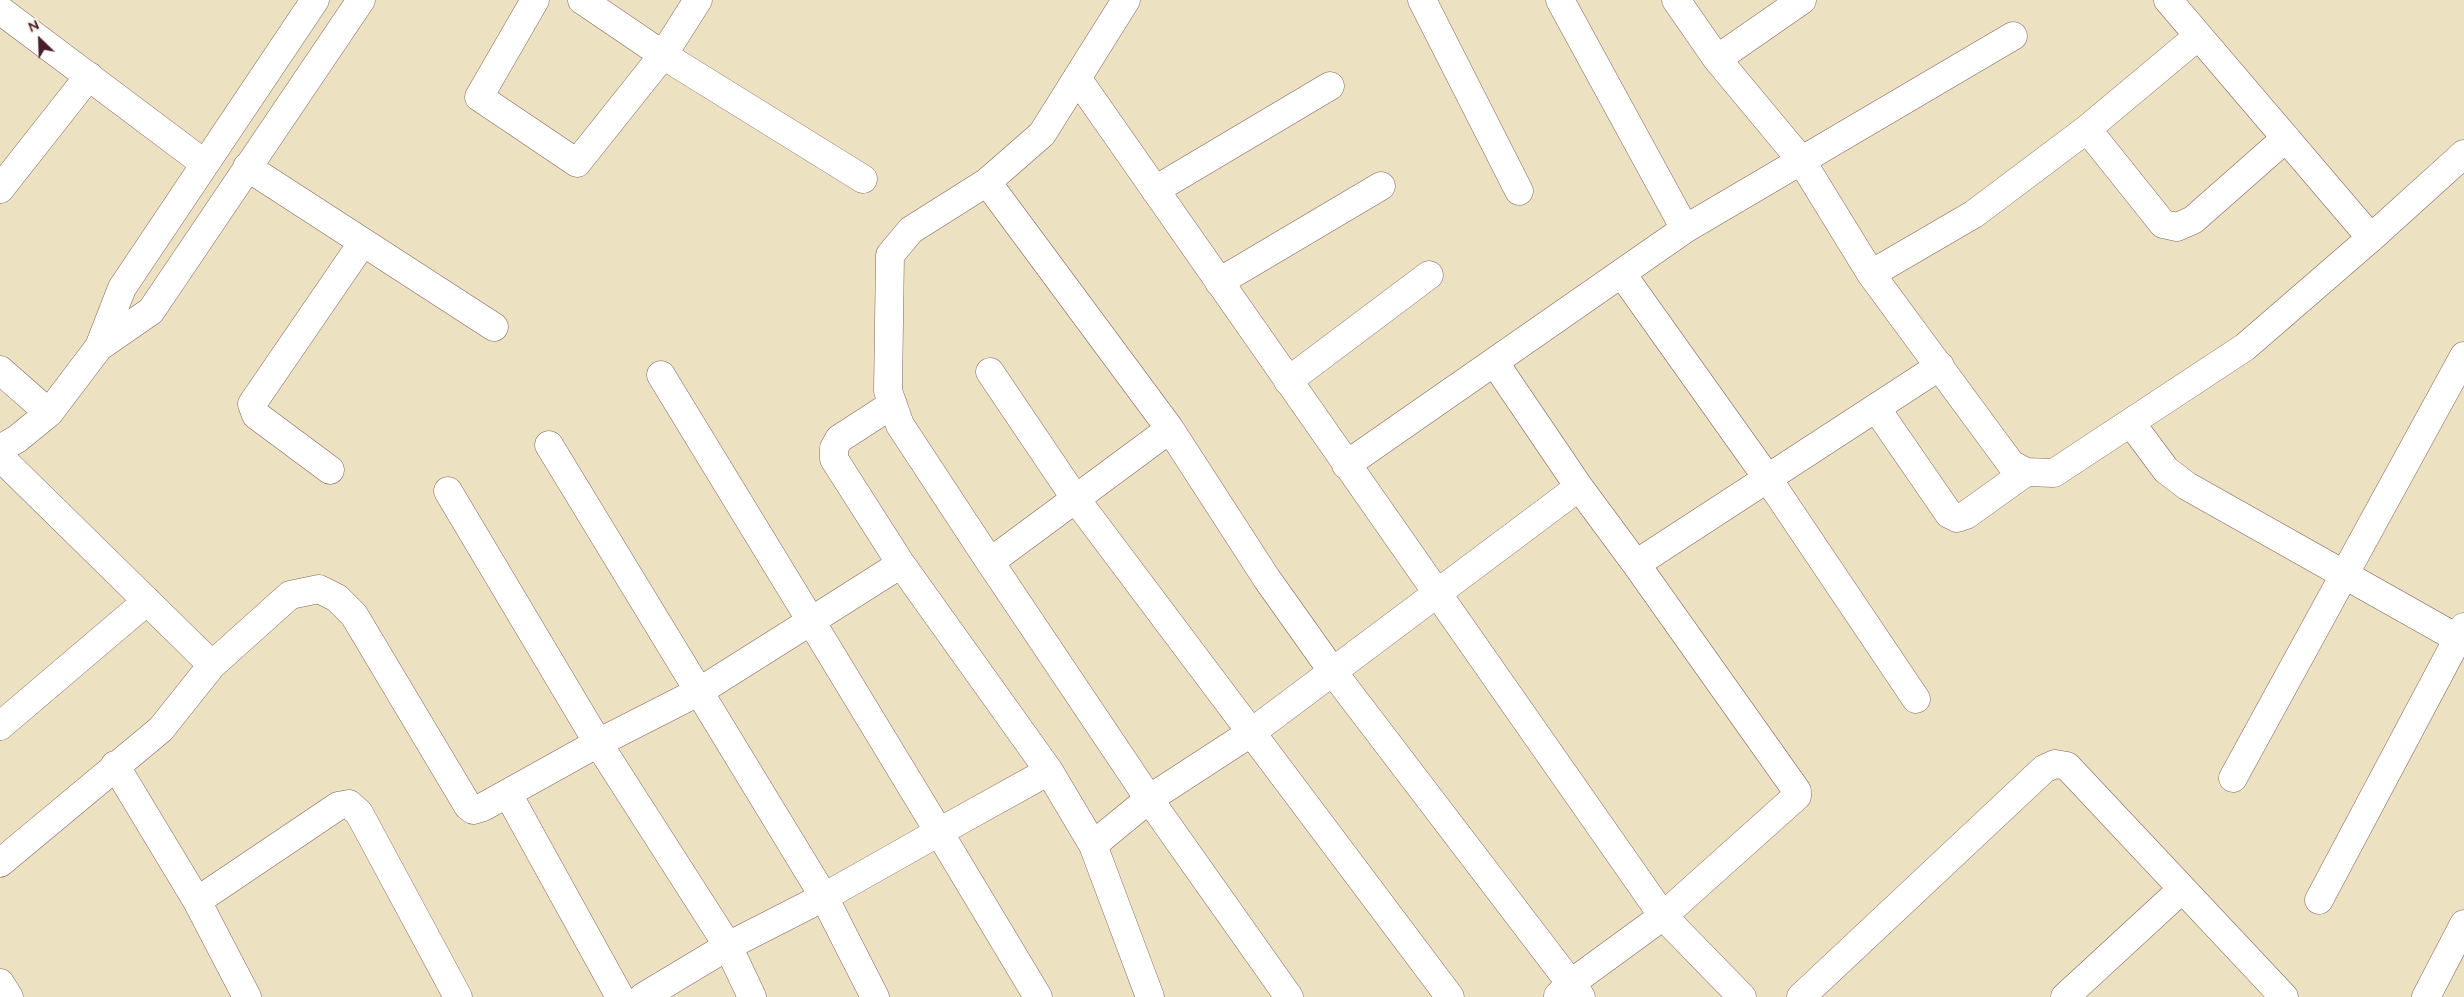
<!DOCTYPE html>
<style>
body{margin:0}
#map{position:relative;width:2464px;height:997px;overflow:hidden;background:#ece2c1;font-family:"Architects Daughter",sans-serif}
canvas{display:block}
.north{position:absolute;left:15px;top:15px;width:50px;height:50px;-webkit-text-stroke:4px #f7f3e8;paint-order:stroke;rotate:336deg;font-size:14px;font-weight:700;line-height:20px;text-align:center;color:#4a1f2b}
.north::after{content:'';display:block;margin:auto;width:18px;height:22px;background:#4a1f2b;clip-path:polygon(50% 0,100% 100%,50% 72%,0 100%)}
</style>
<div id="map">
<canvas width="2464" height="997"></canvas>
<div class="north">N</div>
</div>
<script>
const context = document.querySelector('canvas').getContext('2d');
context.lineJoin = 'round';
function poly(rows) {
  const path = new Path2D();
  for (const r of rows) {
    path.moveTo(r[0], r[1]);
    for (let i = 2; i < r.length; i += 2) path.lineTo(r[i], r[i + 1]);
  }
  return path;
}
function strokePath(path, color, width, dash) {
  context.strokeStyle = color;
  context.lineWidth = width;
  context.lineCap = dash ? 'butt' : 'round';
  context.setLineDash(dash || []);
  context.stroke(path);
}
const minor = poly([
 [535,0,479,97,577,163,663,55,698,0],
 [582,0,663,55,863,179],
 [1422,0,1519,191],
 [1560,0,1685,229],
 [1676,0,1717,59,1801,160,1871,274,2011,464,2026,472,2054,473,2245,347,2371,238,2464,154],
 [2168,0,2371,238],
 [0,10,205,164],
 [1717,59,1802,0],
 [1077,78,1663,916,1797,796,1797,791,1636,564],
 [2087,129,2163,224,2177,227,2193,220,2286,138],
 [247,167,494,327],
 [987,182,1170,429,990,562,900,425,888,391,890,255,911,230,987,182,1042,134,1126,0],
 [0,189,89,76],
 [1155,190,1330,86],
 [1622,274,1768,479,1916,699],
 [1871,274,1974,214,2087,129,2197,37],
 [1219,282,1381,186],
 [99,347,151,311,361,0],
 [1495,363,1579,487],
 [0,370,49,413],
 [990,372,1075,498,1450,997],
 [1288,381,1429,275],
 [893,404,839,439,834,448,834,459,901,564],
 [1876,408,1949,514,1957,518,1966,515,2026,472],
 [2131,423,2166,470,2187,486,2464,642],
 [1170,429,1267,579,1333,672,1581,997],
 [549,445,824,897,875,997],
 [0,449,17,439,49,413,99,347,122,288,315,0],
 [0,457,212,665,290,595,319,589,337,598,354,615,468,806,473,810,483,807,598,743,700,691,811,621,661,375],
 [1346,465,1685,229,2013,36],
 [330,470,256,415,252,404,363,242],
 [448,491,598,743,728,946,752,997],
 [990,562,1149,799,1289,997],
 [0,726,147,601],
 [115,765,197,901,247,997],
 [1049,771,1093,845,1149,799,1252,732,1579,487,1636,564,1940,366],
 [2233,778,2464,356],
 [508,794,620,997],
 [1093,845,1150,997],
 [0,863,161,729,212,665],
 [2319,900,2464,627],
 [197,901,338,806,349,804,359,813,458,997],
 [0,983,9,997],
 [1558,996,1570,984,1663,916,1742,997],
 [643,997,728,946,824,897,939,832,1049,771,901,564,811,621,939,832,1038,997],
 [1801,997,2044,769,2055,764,2067,766,2284,997],
 [2065,997,2181,890],
 [2426,997,2464,924]
]);
strokePath(minor, '#836360', 29);
strokePath(minor, '#fff', 28);
</script>
